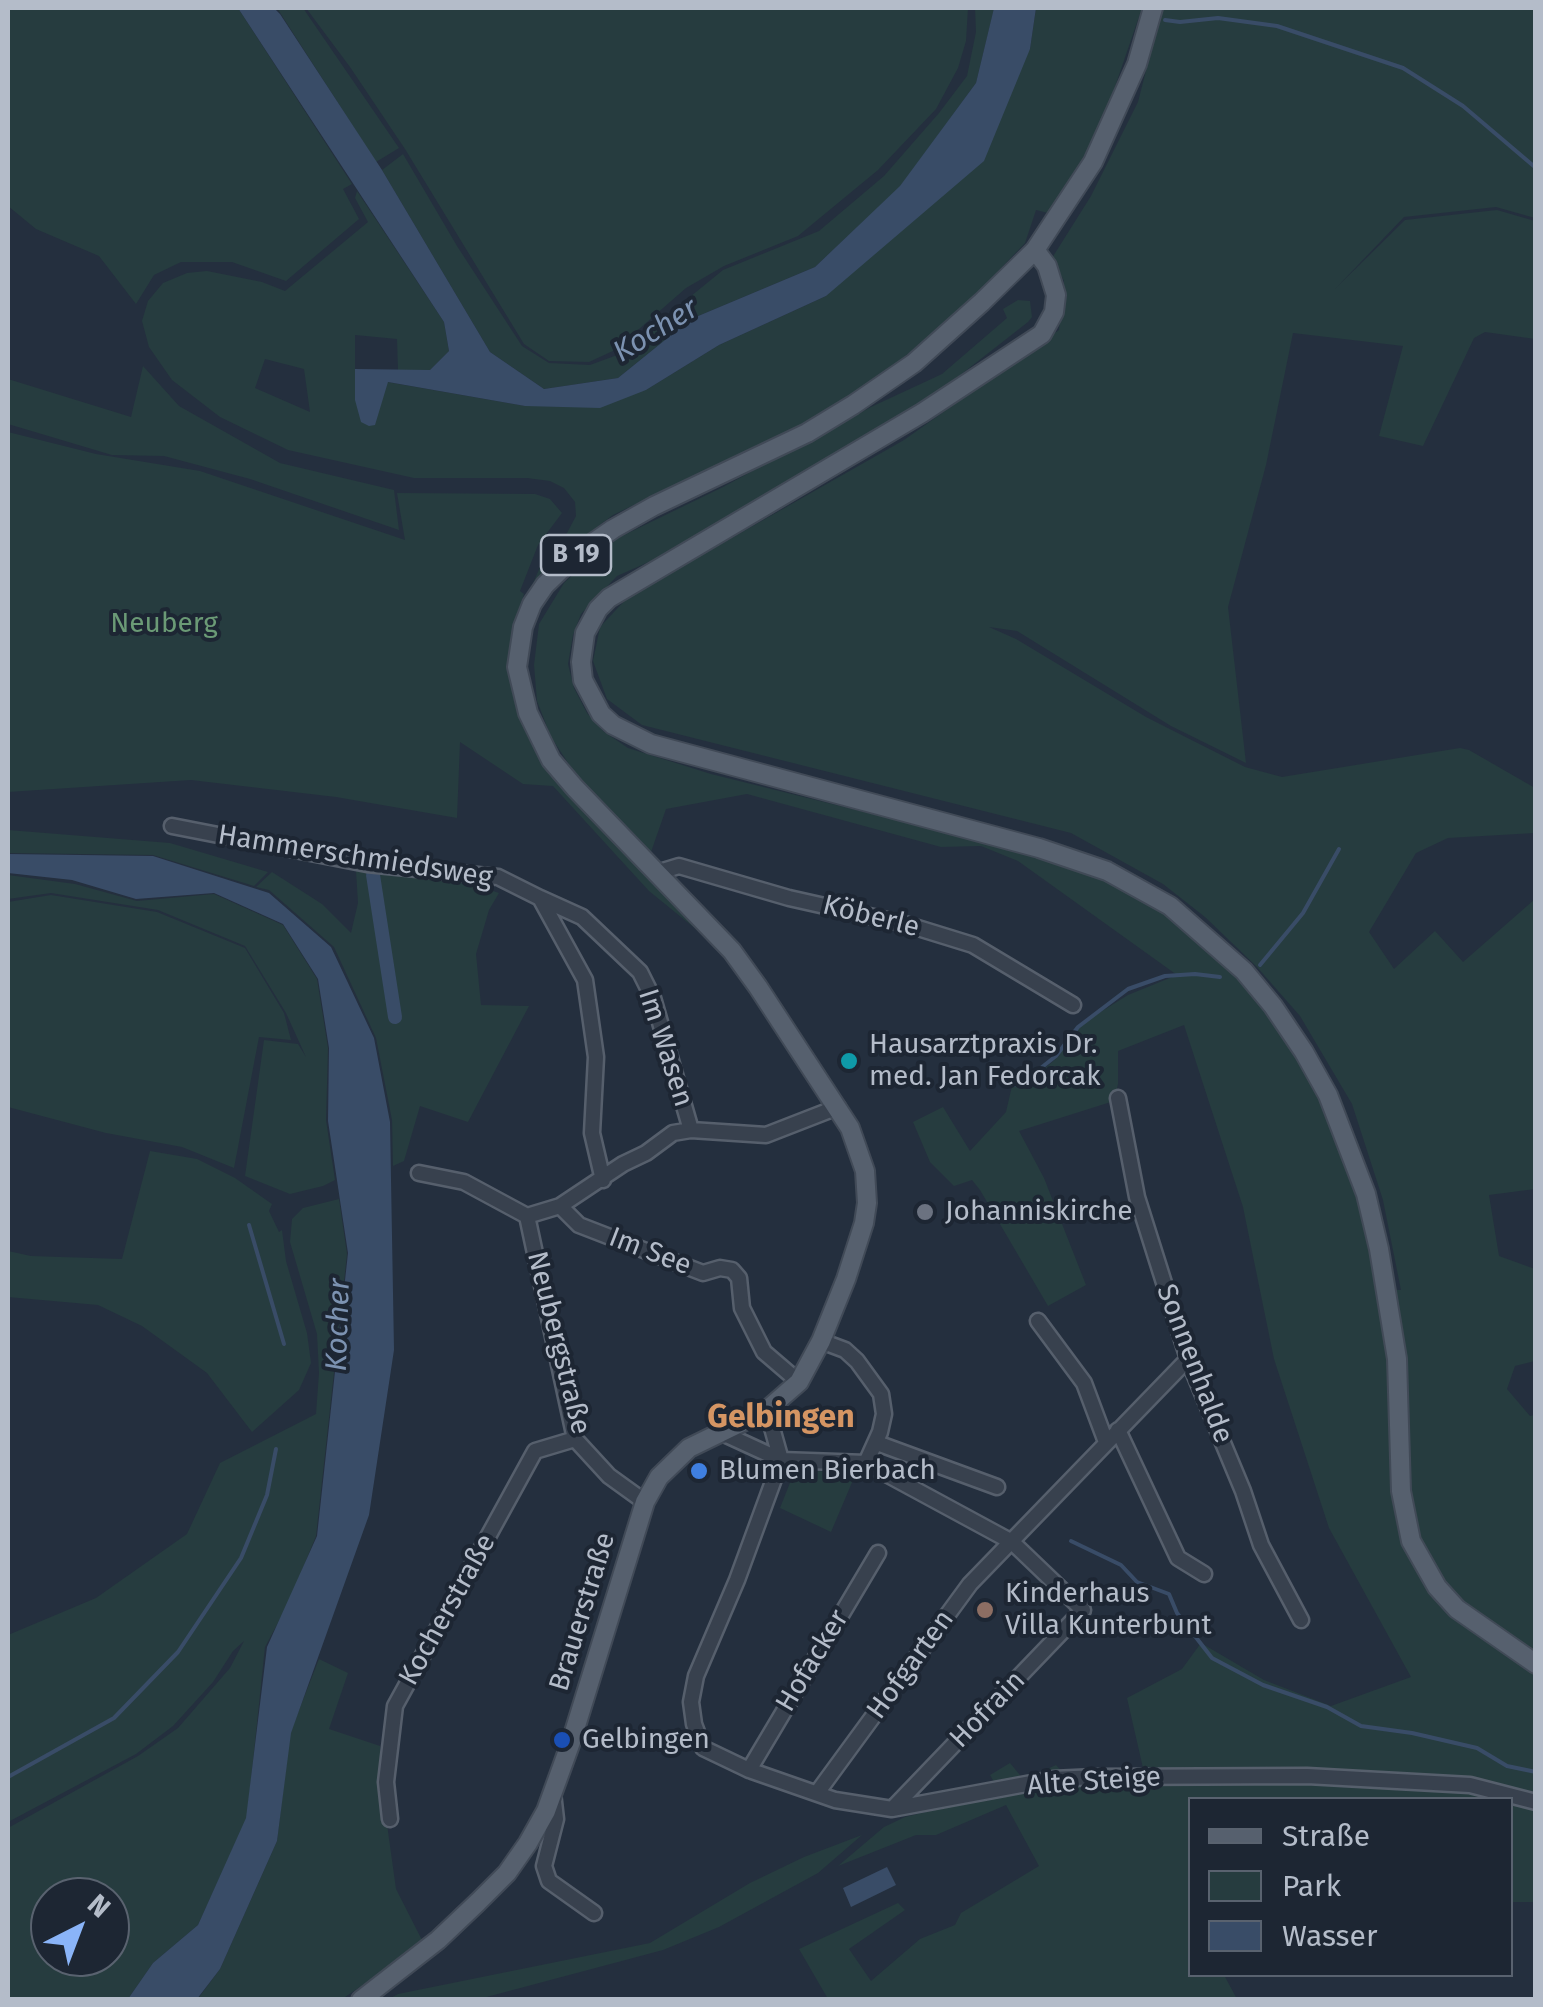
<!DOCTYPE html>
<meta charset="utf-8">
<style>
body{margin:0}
#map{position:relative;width:1543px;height:2007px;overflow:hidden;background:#242f3e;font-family:"Fira Sans",sans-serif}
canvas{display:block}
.frame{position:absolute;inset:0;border:10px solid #b4bcc9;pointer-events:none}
.legend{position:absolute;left:1188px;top:1797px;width:325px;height:180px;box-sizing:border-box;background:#1d2633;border:2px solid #59626f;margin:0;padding:12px 18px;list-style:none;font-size:30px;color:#b4bcc9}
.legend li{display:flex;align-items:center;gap:20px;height:50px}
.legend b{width:50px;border:2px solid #59626f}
.north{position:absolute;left:30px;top:1877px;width:100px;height:100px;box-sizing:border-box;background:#1d2633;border:2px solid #59626f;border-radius:50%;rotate:42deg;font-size:28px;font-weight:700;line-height:40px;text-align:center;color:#b4bcc9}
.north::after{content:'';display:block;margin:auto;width:35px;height:45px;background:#8ab4f8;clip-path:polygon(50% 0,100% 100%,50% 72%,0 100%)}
</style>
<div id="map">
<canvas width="1543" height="2007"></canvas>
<div class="frame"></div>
<ul class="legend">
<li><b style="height:12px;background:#56606e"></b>Straße</li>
<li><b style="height:28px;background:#263c3f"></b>Park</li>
<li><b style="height:28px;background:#394c67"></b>Wasser</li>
</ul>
<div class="north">N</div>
</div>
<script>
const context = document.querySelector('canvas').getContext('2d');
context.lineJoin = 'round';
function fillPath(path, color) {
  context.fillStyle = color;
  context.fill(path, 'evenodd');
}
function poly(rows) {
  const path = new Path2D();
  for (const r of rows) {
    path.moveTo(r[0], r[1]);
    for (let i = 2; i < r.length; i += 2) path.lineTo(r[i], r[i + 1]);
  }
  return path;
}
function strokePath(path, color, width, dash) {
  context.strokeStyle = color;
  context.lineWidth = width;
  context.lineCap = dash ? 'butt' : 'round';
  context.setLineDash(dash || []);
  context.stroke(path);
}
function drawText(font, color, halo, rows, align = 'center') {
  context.font = font + ' "Fira Sans",sans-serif';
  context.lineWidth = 8;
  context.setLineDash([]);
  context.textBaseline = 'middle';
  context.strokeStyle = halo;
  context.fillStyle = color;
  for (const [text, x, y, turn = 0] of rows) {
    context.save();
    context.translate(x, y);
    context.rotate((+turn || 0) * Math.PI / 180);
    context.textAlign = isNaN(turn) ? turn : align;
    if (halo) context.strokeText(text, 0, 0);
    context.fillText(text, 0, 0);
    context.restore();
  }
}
fillPath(poly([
 [8,8,238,8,352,184,343,189,359,219,286,281,232,262,181,262,154,275,136,304,99,256,36,229,8,206],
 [277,8,303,8,399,148,376,162],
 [306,8,968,8,966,41,958,68,936,109,878,170,798,236,724,266,686,288,615,350,589,362,549,361,524,344,405,149,350,67],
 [975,8,994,9,976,83,900,187,815,267,691,319,618,378,544,389,490,352,382,170,403,154,457,246,522,346,549,363,590,365,620,354,723,270,819,231,884,176,939,113,967,76,976,32],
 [1036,8,1142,8,1109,104,1082,161,1048,213,1036,210,1025,243,964,307,884,374,811,420,613,515,561,554,527,597,541,565,567,533,576,516,575,502,564,488,550,481,527,478,414,478,288,450,220,417,172,380,149,347,142,321,148,301,163,283,187,273,207,271,262,282,285,291,368,222,355,198,357,191,444,322,449,351,430,370,398,370,397,339,355,335,355,400,382,397,387,382,525,406,646,390,719,345,826,296,1030,49],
 [265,359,304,369,310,412,255,388],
 [1162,8,1535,8,1535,218,1496,207,1404,217,1335,289,1405,220,1497,210,1535,221,1535,339,1485,332,1474,338,1423,446,1379,436,1403,346,1293,333,1266,465,1228,607,1246,763,1171,726,1017,631,989,627,1016,639,1146,717,1245,767,1282,777,1460,748,1469,750,1535,788,1535,833,1448,838,1416,853,1369,932,1394,969,1435,931,1463,962,1535,899,1535,1189,1489,1195,1499,1256,1535,1269,1535,1361,1515,1366,1507,1389,1530,1416,1535,1415,1535,1902,1511,1902,1510,1800,1190,1800,1190,1974,1224,1975,1237,1999,1161,1999,1163,1997,1158,2000,828,1999,799,1949,898,1903,905,1910,849,1949,871,1981,920,1939,955,1925,961,1913,1039,1866,1006,1805,936,1835,916,1835,838,1866,884,1827,905,1817,1001,1794,990,1775,1010,1763,1024,1780,1056,1765,1066,1776,1300,1772,1143,1768,1127,1698,1182,1669,1201,1643,1264,1680,1331,1706,1411,1677,1329,1528,1274,1359,1243,1207,1184,1025,1118,1051,1118,1084,1114,1101,1019,1131,1044,1178,1086,1285,1048,1306,980,1190,972,1180,954,1186,930,1162,913,1122,943,1107,970,1151,1006,1112,1012,1086,1043,1070,1059,1056,1066,1039,1086,1021,1128,995,1177,975,1018,861,981,846,941,847,747,794,666,809,651,852,576,775,551,737,537,701,534,665,539,624,564,583,587,561,618,538,723,487,871,407,942,374,1007,318,1003,309,1018,300,1030,301,1032,317,1028,322,927,401,660,557,617,576,581,614,573,635,568,664,574,688,587,713,603,731,628,748,711,774,1058,860,1100,876,1167,913,1211,950,1239,979,1288,1043,1333,1123,1361,1200,1380,1290,1401,1290,1383,1200,1352,1104,1300,1016,1257,967,1205,917,1163,884,1071,833,642,725,607,699,593,661,600,627,628,597,904,440,1059,330,1064,281,1052,258,1091,196,1138,102],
 [143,366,179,406,280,463,394,490,399,530,250,479,164,456,112,455,8,424,8,379,131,417],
 [8,432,96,454,200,471,405,540,397,493,535,494,550,499,562,513,538,545,520,591,524,594,512,629,513,696,520,720,531,743,561,786,702,934,649,891,553,786,523,784,460,742,457,818,336,797,191,780,8,792],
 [8,830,170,843,268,872,254,886,153,855,8,853],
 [356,871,454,878,499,893,489,910,476,954,481,1005,529,1006,468,1122,420,1106,404,1161,393,1166,392,1120,376,1038,334,947,269,890,256,887,272,872,322,904,351,933,358,903],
 [8,875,75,884,137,901,214,894,283,925,317,979,328,1048,326,1120,335,1180,323,1186,290,1194,245,1176,264,1040,298,1044,306,1057,286,1013,245,946,158,910,51,893,8,899],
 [51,895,157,912,245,948,284,1013,291,1040,259,1037,234,1168,182,1147,106,1133,8,1107,8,902],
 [150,1151,197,1159,235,1178,272,1204,269,1211,279,1232,282,1230,286,1261,307,1333,311,1363,299,1390,252,1432,207,1373,142,1326,98,1305,8,1297,8,1251,31,1256,122,1259],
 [339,1199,347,1254,316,1536,289,1602,265,1647,247,1818,198,1925,153,1963,128,1999,8,1999,8,1828,138,1756,178,1728,230,1668,244,1641,233,1651,213,1682,173,1726,136,1754,8,1822,8,1635,96,1598,187,1534,220,1463,316,1414,319,1373,317,1334,290,1242,292,1219,303,1208],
 [50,1897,110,1897,110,1957,50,1957],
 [795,1470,856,1473,831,1532,780,1508],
 [319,1659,348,1673,329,1729,380,1746,381,1781,396,1889,424,1944,342,1999,197,2000,220,1969,277,1841,290,1733],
 [862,1835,818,1873,719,1927,663,1950,479,1999,389,1999,398,1994,650,1943,750,1883,804,1857]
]), '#263c3f');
fillPath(poly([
 [238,8,274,8,280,14,382,170,490,352,544,389,618,378,691,319,815,267,900,186,976,83,994,8,1036,8,1030,49,984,161,826,296,719,345,646,390,600,408,525,406,388,382,375,425,369,426,361,422,355,400,355,369,430,370,449,351,444,322],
 [8,854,153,856,269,893,331,947,374,1038,390,1122,394,1350,369,1515,291,1733,277,1841,220,1969,197,1999,128,1999,153,1963,198,1925,246,1818,267,1647,317,1536,348,1253,328,1121,329,1048,318,979,283,924,214,893,136,899,72,880,8,873],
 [887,1867,896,1885,851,1907,843,1888]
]), '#394c67');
strokePath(poly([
 [1165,20,1180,22,1218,18,1277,26,1403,68,1463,106,1536,168],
 [1260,965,1303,913,1339,849],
 [1014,1085,1037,1071,1056,1056,1078,1027,1128,989,1165,976,1195,974,1220,977],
 [249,1225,284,1344],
 [1071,1541,1121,1565,1137,1582,1169,1594,1177,1613,1212,1658,1263,1685,1327,1707,1361,1726,1412,1733,1477,1748,1507,1766,1536,1772],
 [8,1777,114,1718,178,1652,241,1558,267,1495,276,1449]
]), '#394c67', 4);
strokePath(poly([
 [373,875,395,1017]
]), '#394c67', 14);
const minor = poly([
 [172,826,367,864,498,877,540,898,585,980,596,1057,592,1133,603,1180],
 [656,873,679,866,789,898,905,924,973,945,1073,1005],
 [540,898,582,917,640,972,653,998,691,1130],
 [1118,1098,1137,1197,1188,1359,1243,1491,1261,1545,1301,1620],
 [419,1173,464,1182,527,1216,560,1206,623,1164,646,1153,673,1133,691,1130,766,1135,838,1107],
 [560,1206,579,1225,703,1273,720,1268,732,1270,739,1278,742,1308,764,1352,799,1382],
 [527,1216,575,1439,609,1476,645,1502],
 [1038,1321,1084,1383,1106,1442],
 [821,1341,845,1350,857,1361,881,1394,884,1414,880,1432,866,1463],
 [767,1410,781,1460,737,1580,696,1676,691,1702,694,1724,703,1748,749,1770,835,1800,892,1809,1053,1779,1096,1777,1307,1776,1470,1785,1536,1802],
 [1118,1430,1178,1558,1204,1574],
 [720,1432,781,1460,866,1463,1012,1542,1083,1610,892,1809],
 [877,1443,997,1487],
 [749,1770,878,1553],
 [553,1793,556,1819,544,1866,549,1881,594,1913],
 [817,1793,970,1584,1188,1359],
 [390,1819,386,1782,395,1706,535,1451,575,1439]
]);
const major = poly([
 [1035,250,1047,266,1056,295,1054,312,1042,334,922,413,609,598,598,609,585,633,581,662,583,680,601,714,613,725,651,744,1039,848,1107,871,1170,906,1244,971,1273,1006,1304,1052,1328,1095,1366,1194,1379,1249,1397,1359,1401,1491,1411,1541,1437,1587,1457,1609,1536,1664],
 [361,2000,438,1940,478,1902,507,1873,528,1843,546,1811,571,1742,645,1502,659,1477,689,1448,767,1410,799,1382,821,1341,846,1279,864,1223,867,1203,865,1171,850,1128,758,987,732,951,575,788,551,760,528,713,517,667,523,627,532,604,545,585,577,554,613,529,654,506,807,433,853,405,914,363,982,302,1035,250,1093,162,1137,64,1153,8]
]);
strokePath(minor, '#565f6c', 19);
strokePath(major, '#414a57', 22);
strokePath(minor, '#38414e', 14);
strokePath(major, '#56606e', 18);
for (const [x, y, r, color] of [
 [849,1061,10,"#0f9aa8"],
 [925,1212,10,"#6b7280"],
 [699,1471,10,"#3f7fe0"],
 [985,1610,10,"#8d6e63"],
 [562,1740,10,"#1a4fb4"]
]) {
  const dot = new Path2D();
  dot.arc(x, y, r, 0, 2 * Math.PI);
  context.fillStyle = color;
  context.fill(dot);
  strokePath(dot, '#1d2633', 4);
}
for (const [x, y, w] of [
 [576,555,70]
]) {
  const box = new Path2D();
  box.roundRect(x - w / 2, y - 20, w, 40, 8);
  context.fillStyle = '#1d2633';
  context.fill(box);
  strokePath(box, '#b4bcc9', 2.5);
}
drawText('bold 25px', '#b4bcc9', null, [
 ["B 19",576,555]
]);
drawText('28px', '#6b9a76', '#1d2633', [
 ["Neuberg",164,624]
]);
drawText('28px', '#b4bcc9', '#1d2633', [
 ["Hammerschmiedsweg",355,857,9],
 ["Köberle",871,917,14],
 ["Im Wasen",665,1048,72],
 ["Im See",650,1252,21],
 ["Neubergstraße",558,1343,76],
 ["Sonnenhalde",1194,1364,69],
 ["Kocherstraße",448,1610,-61],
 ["Brauerstraße",583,1612,-73],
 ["Hofacker",813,1661,-59],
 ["Hofgarten",911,1665,-54],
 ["Hofrain",988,1710,-46],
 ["Alte Steige",1094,1782,-4]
]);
drawText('28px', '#b4bcc9', '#1d2633', [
 ["Hausarztpraxis Dr.",869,1045],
 ["med. Jan Fedorcak",869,1077],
 ["Johanniskirche",945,1212],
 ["Blumen Bierbach",719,1471],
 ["Kinderhaus",1005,1594],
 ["Villa Kunterbunt",1005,1626],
 ["Gelbingen",582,1740]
], 'left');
drawText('italic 30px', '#7c92b1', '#1d2633', [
 ["Kocher",656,331,-32],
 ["Kocher",339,1325,-88]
]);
drawText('bold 32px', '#d59563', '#1d2633', [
 ["Gelbingen",781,1418]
]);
</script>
